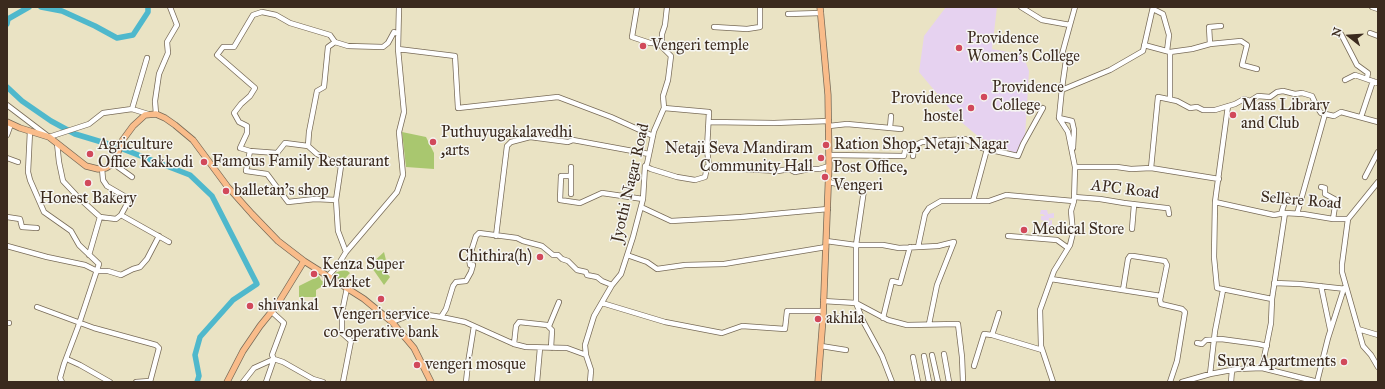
<!DOCTYPE html>
<style>
body{margin:0}
#map{position:relative;width:1385px;height:389px;overflow:hidden;background:#eae3c4;font-family:"IM FELL Great Primer",serif}
canvas{display:block}
.frame{position:absolute;inset:0;border:8px solid #3b2a1e;pointer-events:none}
.north{position:absolute;left:1329px;top:16px;width:40px;height:40px;-webkit-text-stroke:3px #f6f6f2;paint-order:stroke;rotate:287deg;font-size:11px;font-weight:700;line-height:16px;text-align:center;color:#3b2a1e}
.north::after{content:'';display:block;margin:auto;width:14px;height:18px;background:#3b2a1e;clip-path:polygon(50% 0,100% 100%,50% 72%,0 100%)}
</style>
<div id="map">
<canvas width="1385" height="389"></canvas>
<div class="frame"></div>
<div class="north">N</div>
</div>
<script>
const context = document.querySelector('canvas').getContext('2d');
context.lineJoin = 'round';
function fillPath(path, color) {
  context.fillStyle = color;
  context.fill(path, 'evenodd');
}
function poly(rows) {
  const path = new Path2D();
  for (const r of rows) {
    path.moveTo(r[0], r[1]);
    for (let i = 2; i < r.length; i += 2) path.lineTo(r[i], r[i + 1]);
  }
  return path;
}
function strokePath(path, color, width, dash) {
  context.strokeStyle = color;
  context.lineWidth = width;
  context.lineCap = dash ? 'butt' : 'round';
  context.setLineDash(dash || []);
  context.stroke(path);
}
function drawText(font, color, halo, rows, align = 'center') {
  context.font = font + ' "IM FELL Great Primer",serif';
  context.lineWidth = 3;
  context.setLineDash([]);
  context.textBaseline = 'middle';
  context.strokeStyle = halo;
  context.fillStyle = color;
  for (const [text, x, y, turn = 0] of rows) {
    context.save();
    context.translate(x, y);
    context.rotate((+turn || 0) * Math.PI / 180);
    context.textAlign = isNaN(turn) ? turn : align;
    if (halo) context.strokeText(text, 0, 0);
    context.fillText(text, 0, 0);
    context.restore();
  }
}
fillPath(poly([
 [946,7,997,7,992,49,1023,55,1029,71,1025,137,1017,154,980,138,960,121,919,72,924,36],
 [1041,210,1047,210,1048,214,1054,213,1054,218,1049,218,1049,221,1052,220,1052,225,1041,226,1041,223,1045,221,1041,220,1041,216,1045,216,1043,214,1040,214]
]), '#e6d2f0');
fillPath(poly([
 [402,132,426,137,434,153,434,169,406,167],
 [384,252,386,260,381,266,390,277,384,285,370,265],
 [345,269,350,273,340,284,330,275],
 [319,276,321,280,326,284,316,290,316,297,299,297,299,286]
]), '#a9c76f');
strokePath(poly([
 [41,7,62,11,95,26,117,38,133,35,148,12,148,7],
 [7,24,8,19,29,7],
 [7,87,22,101,51,121,75,134,115,146,190,175,212,196,257,284,233,300,200,337,195,355,199,376,197,382]
]), '#4fb8cc', 5.5);
const minor = poly([
 [399,7,398,49,455,56,458,108,558,97,611,117,653,136],
 [637,7,632,37,650,43,653,43,662,45],
 [1021,7,1042,20,1070,25,1061,58,1066,60,1062,88,1064,89,1110,70,1143,51,1153,7],
 [1372,7,1378,9],
 [1153,9,1163,14,1169,35,1167,51],
 [788,14,821,13],
 [1070,25,1075,7],
 [1221,26,1209,27,1210,44,1241,41,1247,45,1242,65,1257,69],
 [714,27,747,29,760,27,760,7],
 [1335,32,1341,34,1357,65,1368,73,1367,78],
 [1370,33,1378,36],
 [1144,45,1170,52,1192,49,1210,44],
 [1345,80,1355,75,1378,83],
 [1170,98,1170,52],
 [7,105,49,137,89,124,103,113,132,109,148,114],
 [1228,106,1215,202,1274,215,1285,213,1303,214,1333,219,1348,219],
 [664,108,709,112,707,149,709,167],
 [132,109,147,58],
 [156,114,155,101,159,74,168,53,167,42,177,25,170,7],
 [1361,117,1373,81],
 [1059,118,1072,121,1074,130,1073,148],
 [1059,118,1062,88],
 [709,122,774,123,829,121],
 [829,126,847,124,901,129],
 [890,128,891,116],
 [30,131,28,172,30,180,44,212,71,231,79,245,99,264,78,327,64,364,60,378,62,382],
 [7,135,11,124],
 [57,143,59,162,63,181,78,197,100,217,116,219,121,215,128,202,126,197,107,186,103,180,102,168],
 [308,146,309,132,317,91,324,87,328,47,335,42,348,46,383,47,388,43,394,32,398,34],
 [250,151,240,148,247,133,247,126,239,122,234,113,241,104,250,96,255,88,217,55,223,47,234,47,253,15,262,12,276,15,290,23,330,35,335,42],
 [829,155,904,156,906,146,914,146,922,142,965,139,982,148,1018,156,1023,144,1043,108],
 [913,156,914,146],
 [7,158,18,162],
 [114,163,118,167,132,177],
 [645,166,651,169,677,177,695,180,705,177,707,167,717,165,724,168,778,171,789,169,795,172,809,169,819,169,829,166],
 [571,167,571,194],
 [1075,167,1117,167,1131,169,1151,168,1219,179],
 [1151,168,1158,97,1177,101,1190,108,1197,107,1203,110,1215,110,1235,104,1244,99,1250,101,1258,96,1270,97,1277,92,1283,91,1295,94,1302,93,1312,96,1317,107,1321,113,1334,116,1341,112,1378,122],
 [571,176,561,176,560,200,580,203,602,193,643,199],
 [1365,177,1378,152],
 [829,182,864,190,856,245,883,245,899,248,938,246,954,242,937,285,929,324],
 [1378,182,1348,219,1342,264,1342,272,1363,346,1371,355,1378,367],
 [1321,187,1325,188,1325,194,1336,200,1333,219],
 [1074,197,1100,199,1124,203,1166,208,1168,208,1169,214],
 [336,200,315,199,288,202,267,174,246,171,250,151,277,153,285,143,308,146,317,154,341,166,336,200,338,231,346,252],
 [973,201,987,149],
 [1215,202,1214,257,1217,288,1272,299],
 [641,207,671,221,741,217,828,209],
 [1281,214,1287,195],
 [1297,214,1325,114],
 [121,215,169,242],
 [7,217,20,219,22,227,37,228],
 [1132,229,1134,205],
 [496,236,507,146,511,142,530,137,568,142,573,140,649,154],
 [1008,236,1057,240,1068,248],
 [826,241,856,245,856,303,888,320,907,325,958,324,962,357,963,382],
 [7,246,47,257,85,265,97,271,108,271,121,275,133,269,140,267,147,259,159,236],
 [918,247,925,214,929,208,941,201,989,201,1006,195,1073,201],
 [89,255,100,217],
 [627,255,647,262,657,269,685,265,724,264,826,247],
 [328,276,338,265,346,252,397,192,403,175,399,132,404,112,398,49],
 [1051,279,1161,296],
 [1274,283,1300,284,1346,289],
 [1321,286,1330,329],
 [1123,290,1128,259,1130,256,1133,256,1165,261,1167,265,1160,300,1161,304,1182,309,1185,312,1177,361,1170,382],
 [823,301,856,303,863,321,882,356,892,382],
 [602,303,665,322,722,333,742,326,785,329,787,311,823,311],
 [37,307,94,328,156,345,159,348,150,382],
 [999,313,992,335,1042,350],
 [441,317,465,322,514,344,526,347,567,348,586,355],
 [883,318,892,281,900,283,910,247],
 [392,322,410,315,428,315,441,317,446,309,453,286,456,282,466,281,471,272,473,265,470,265,469,258,476,236,479,233,517,238,523,241,542,246,553,255,558,255,562,259,568,261,577,270,586,272,587,275,597,277,602,281,612,285],
 [7,323,9,323],
 [549,326,559,302],
 [1358,329,1378,335],
 [1197,343,1202,344,1206,340,1221,339,1258,344,1267,346],
 [514,344,516,326,519,322,547,325,552,330,551,348],
 [821,346,846,350],
 [944,354,949,382],
 [932,355,938,382],
 [924,356,929,382],
 [913,357,918,382],
 [69,360,80,365,110,382],
 [974,366,984,334,992,335],
 [1262,368,1271,323,1272,299,1285,213],
 [1210,374,1215,331,1223,290],
 [136,382,150,381],
 [243,382,254,368,274,359,283,362,313,379,323,382],
 [266,382,274,359,272,355,284,323,272,312],
 [343,382,351,341,342,333,342,312,347,288],
 [466,382,468,363,474,326],
 [537,382,540,348],
 [590,382,591,370,586,355,585,345,594,316,612,285,621,274,633,237,643,199,645,166,647,164,654,131,664,108,663,96,668,80,671,56,662,47,662,34,665,25,667,7],
 [1053,382,1041,346,1040,310,1054,271,1070,245,1073,233,1071,211,1074,201,1075,167,1068,132,1059,118],
 [1182,382,1210,374,1237,369,1262,368,1318,382],
 [1231,382,1232,370],
 [1317,382,1328,338,1344,288]
]);
const major = poly([
 [7,122,20,128,49,137,86,166,98,169,106,168,114,163,122,141,133,126,145,115,156,114,165,118,175,125,193,140,227,186,252,214,278,241,304,261,364,299,392,322,414,348,431,382],
 [227,382,243,351,260,326,277,305,304,261],
 [818,382,823,318,829,165,828,95,820,7]
]);
strokePath(minor, '#786b58', 6);
strokePath(major, '#786b58', 7);
strokePath(minor, '#fff', 4.5);
strokePath(major, '#f9bc8a', 5.5);
for (const [x, y, r, color] of [
 [643,46,4,"#d1495b"],
 [959,48,4,"#d1495b"],
 [984,97,4,"#d1495b"],
 [971,108,4,"#d1495b"],
 [1233,115,4,"#d1495b"],
 [433,142,4,"#d1495b"],
 [826,145,4,"#d1495b"],
 [90,154,4,"#d1495b"],
 [821,158,4,"#d1495b"],
 [204,162,4,"#d1495b"],
 [825,177,4,"#d1495b"],
 [88,183,4,"#d1495b"],
 [226,191,4,"#d1495b"],
 [1024,230,4,"#d1495b"],
 [540,257,4,"#d1495b"],
 [314,274,4,"#d1495b"],
 [381,299,4,"#d1495b"],
 [250,306,4,"#d1495b"],
 [818,319,4,"#d1495b"],
 [1344,362,4,"#d1495b"],
 [417,365,4,"#d1495b"]
]) {
  const dot = new Path2D();
  dot.arc(x, y, r, 0, 2 * Math.PI);
  context.fillStyle = color;
  context.fill(dot);
  strokePath(dot, '#f6f6f2', 1.5);
}
drawText('16px', '#3b2a1e', '#f6f6f2', [
 ["Providence",967,39],
 ["Women's College",967,57],
 ["Vengeri temple",651,46],
 ["Providence",992,88],
 ["College",992,106],
 ["Providence",963,99,"right"],
 ["hostel",963,117,"right"],
 ["Mass Library",1241,106],
 ["and Club",1241,124],
 ["Puthuyugakalavedhi",441,133],
 [",arts",441,151],
 ["Agriculture",98,145],
 ["Office Kakkodi",98,163],
 ["Ration Shop, Netaji Nagar",834,145],
 ["Netaji Seva Mandiram",813,149,"right"],
 ["Community Hall",813,167,"right"],
 ["Famous Family Restaurant",212,162],
 ["Post Office,",833,168],
 ["Vengeri",833,186],
 ["balletan's shop",234,191],
 ["Honest Bakery",88,199,"center"],
 ["Medical Store",1032,230],
 ["Chithira(h)",532,257,"right"],
 ["Kenza Super",322,265],
 ["Market",322,283],
 ["shivankal",258,306],
 ["Vengeri service",381,315,"center"],
 ["co-operative bank",381,333,"center"],
 ["akhila",826,319],
 ["Surya Apartments",1336,362,"right"],
 ["vengeri mosque",425,365]
], 'left');
drawText('16px', '#3b2a1e', '#f6f6f2', [
 ["Jyothi Nagar Road",631,183,-77],
 ["APC Road",1125,190,7],
 ["Sellere Road",1301,201,5]
]);
</script>
